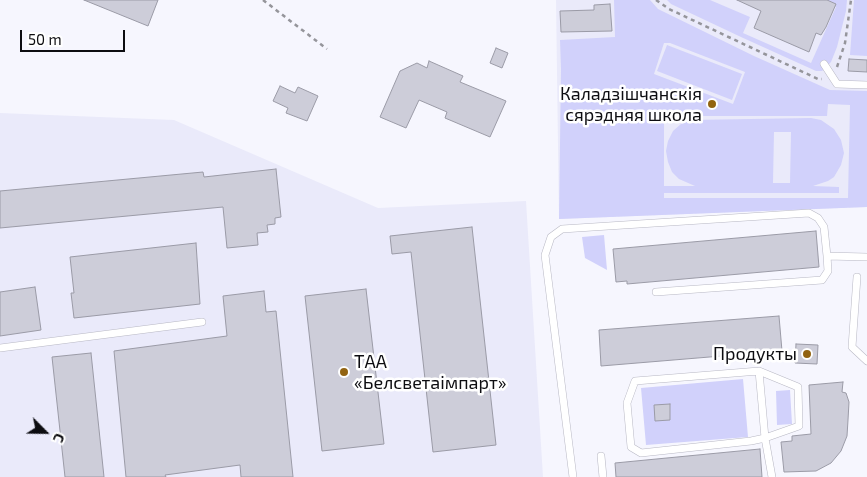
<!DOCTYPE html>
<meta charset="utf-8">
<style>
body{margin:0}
#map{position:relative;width:867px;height:477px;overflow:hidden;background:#f6f6fe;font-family:"Exo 2",sans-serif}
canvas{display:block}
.north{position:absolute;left:20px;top:407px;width:50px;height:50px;-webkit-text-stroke:4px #fff;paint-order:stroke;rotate:113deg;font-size:14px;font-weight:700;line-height:20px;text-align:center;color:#0d0d11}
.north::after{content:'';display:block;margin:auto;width:18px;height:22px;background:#0d0d11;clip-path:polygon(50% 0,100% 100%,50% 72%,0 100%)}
.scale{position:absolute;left:20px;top:30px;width:105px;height:22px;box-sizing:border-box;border:2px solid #0d0d11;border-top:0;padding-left:6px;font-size:15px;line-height:18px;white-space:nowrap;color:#0d0d11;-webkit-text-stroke:4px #fff;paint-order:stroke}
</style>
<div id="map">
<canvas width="867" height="477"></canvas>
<div class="north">С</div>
<div class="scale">50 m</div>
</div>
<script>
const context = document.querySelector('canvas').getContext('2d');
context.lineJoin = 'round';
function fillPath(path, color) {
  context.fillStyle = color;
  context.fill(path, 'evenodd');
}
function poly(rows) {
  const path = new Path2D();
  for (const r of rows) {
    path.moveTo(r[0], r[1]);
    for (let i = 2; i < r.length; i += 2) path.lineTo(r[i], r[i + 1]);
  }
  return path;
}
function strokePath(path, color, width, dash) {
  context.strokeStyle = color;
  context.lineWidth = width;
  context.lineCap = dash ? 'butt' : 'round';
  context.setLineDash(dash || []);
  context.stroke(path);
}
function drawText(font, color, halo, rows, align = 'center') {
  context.font = font + ' "Exo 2",sans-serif';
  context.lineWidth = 5;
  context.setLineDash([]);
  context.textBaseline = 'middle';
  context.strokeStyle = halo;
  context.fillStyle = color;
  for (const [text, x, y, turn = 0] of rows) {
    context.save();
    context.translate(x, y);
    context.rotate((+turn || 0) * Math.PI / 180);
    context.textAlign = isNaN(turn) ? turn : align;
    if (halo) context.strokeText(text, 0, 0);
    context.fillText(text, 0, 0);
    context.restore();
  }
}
fillPath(poly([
 [556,0,867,0,867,207,559,219],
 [0,113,174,120,378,208,526,201,543,477,0,477]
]), '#eaeafa');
fillPath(poly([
 [614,0,650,0,658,9,754,56,830,90,867,91,867,207,559,219,561,69,560,40,615,37],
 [664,43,670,43,745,72,733,104,654,74],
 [828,104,850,105,848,198,664,198,664,193,839,193,839,187,813,186,828,181,834,177,841,165,844,153,841,140,834,129,821,120,811,118,691,120,681,124,673,131,668,141,666,151,668,162,672,172,679,179,695,186,664,186,664,116,827,116],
 [774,132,791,132,790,183,773,183],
 [667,0,710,0,750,17,743,33,811,63,836,7,820,0,847,0,846,11,837,47,831,62,822,71,816,71,741,37,671,4],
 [854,0,867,0,867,56,850,55],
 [667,45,742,74,732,100,657,71],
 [604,235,607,270,585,258,582,237],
 [743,379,748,437,646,445,641,388],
 [790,390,792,424,777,425,776,391]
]), '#d1d1fb');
const building = poly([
 [84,0,158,0,148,26,84,0],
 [737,0,827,0,836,4,826,27,821,35,816,33,809,52,754,28,761,11,737,0],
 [610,4,612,31,561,32,560,11,594,10,594,5,610,4],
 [496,48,508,53,502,68,490,63,496,48],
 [849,59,867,60,867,72,848,71,849,59],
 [429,61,463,76,460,82,506,101,490,137,445,118,447,112,419,100,406,128,380,117,400,71,417,63,427,68,429,61],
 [280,86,295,93,298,87,318,96,307,121,286,113,288,108,273,101,280,86],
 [276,169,281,217,275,218,275,224,267,225,268,232,257,233,258,245,227,248,223,207,0,228,0,191,203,172,204,177,276,169],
 [472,227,496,445,433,452,411,252,392,254,390,236,472,227],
 [816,231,819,267,627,284,627,281,616,282,613,249,816,231],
 [196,243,200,304,74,318,71,293,74,293,70,257,196,243],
 [35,287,41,330,0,336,0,292,35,287],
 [366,289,384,444,322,451,305,296,366,289],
 [264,291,266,312,276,311,293,477,241,477,240,465,165,475,166,477,126,477,114,351,227,336,223,296,264,291],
 [779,316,782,351,601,366,599,330,779,316],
 [796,344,818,345,817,364,795,363,796,344],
 [91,353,104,477,65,477,52,357,91,353],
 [843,382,842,392,846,393,849,402,848,420,847,436,841,451,831,463,816,471,784,472,781,442,792,441,792,436,811,434,809,385,843,382],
 [670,404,670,420,655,421,654,405,670,404],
 [760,449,762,477,616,477,615,463,760,449]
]);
fillPath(building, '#cdcdd9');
strokePath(building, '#9b9ba7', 1);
const lane = poly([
 [824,64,837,84,867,85],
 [857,277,852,347,867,361],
 [656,292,822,280,828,271,827,256,867,257],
 [0,348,202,322],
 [759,371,765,438,751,441,641,453,631,447,627,403,635,381,759,371,798,387,799,426,765,438,772,477],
 [601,456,603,477],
 [573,477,545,255,551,237,562,229,809,213,818,218,824,227,827,256]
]);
strokePath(lane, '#b8b8c4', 8);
strokePath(poly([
 [263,0,327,49],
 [656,0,669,9,818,79,822,79],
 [837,67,845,43,851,0]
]), '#95959b', 2.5, [4, 4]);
strokePath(lane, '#fff', 7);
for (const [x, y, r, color] of [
 [712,104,5,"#926311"],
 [807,354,5,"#926311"],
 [344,372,5,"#926311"]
]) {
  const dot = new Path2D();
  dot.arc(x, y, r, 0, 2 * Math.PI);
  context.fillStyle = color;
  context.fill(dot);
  strokePath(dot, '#fff', 2);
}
drawText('18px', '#0d0d11', '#fff', [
 ["Каладзішчанскія",702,94],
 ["сярэдняя школа",702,115],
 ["Продукты",797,354],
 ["ТАА",354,362,"left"],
 ["«Белсветаімпарт»",354,383,"left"]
], 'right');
</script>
